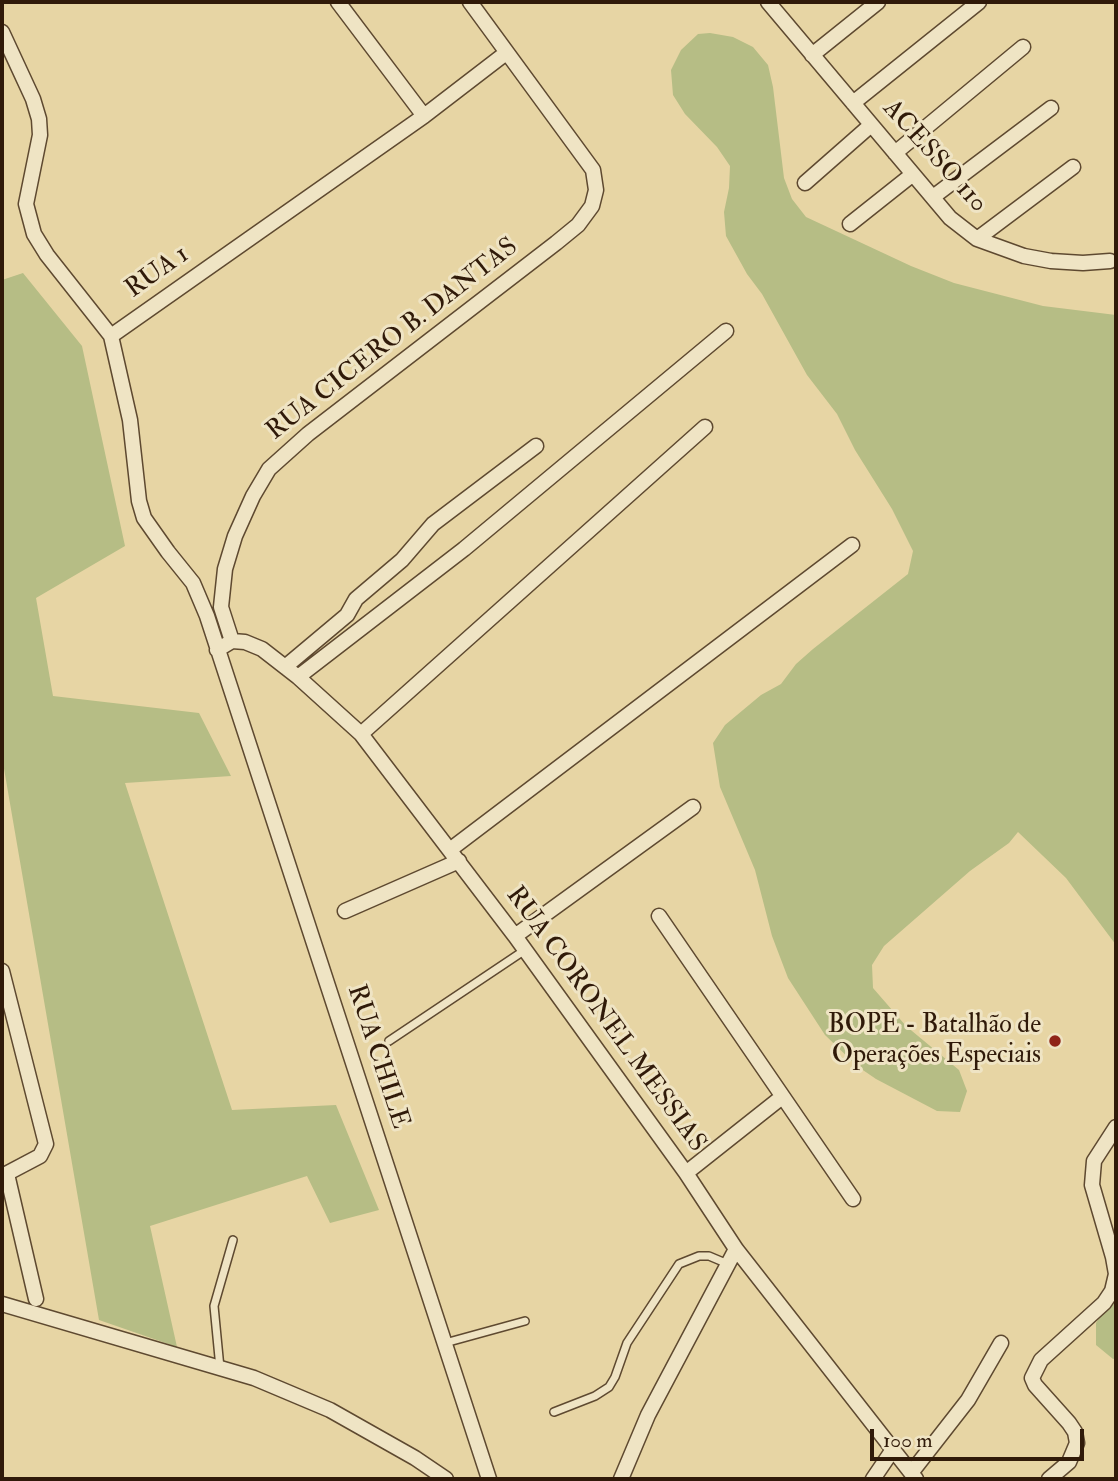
<!DOCTYPE html>
<meta charset="utf-8">
<style>
body{margin:0}
#map{position:relative;width:1118px;height:1481px;overflow:hidden;background:#e7d5a4;font-family:"IM FELL Double Pica",serif}
canvas{display:block}
.frame{position:absolute;inset:0;border:4px solid #301a09;pointer-events:none}
.scale{position:absolute;left:870px;top:1429px;width:214px;height:32px;box-sizing:border-box;border:4px solid #301a09;border-top:0;padding-left:9px;font-size:21px;line-height:24px;white-space:nowrap;color:#301a09;-webkit-text-stroke:5px #efe4c4;paint-order:stroke}
</style>
<div id="map">
<canvas width="1118" height="1481"></canvas>
<div class="frame"></div>
<div class="scale">100 m</div>
</div>
<script>
const context = document.querySelector('canvas').getContext('2d');
context.lineJoin = 'round';
function fillPath(path, color) {
  context.fillStyle = color;
  context.fill(path, 'evenodd');
}
function poly(rows) {
  const path = new Path2D();
  for (const r of rows) {
    path.moveTo(r[0], r[1]);
    for (let i = 2; i < r.length; i += 2) path.lineTo(r[i], r[i + 1]);
  }
  return path;
}
function strokePath(path, color, width, dash) {
  context.strokeStyle = color;
  context.lineWidth = width;
  context.lineCap = dash ? 'butt' : 'round';
  context.setLineDash(dash || []);
  context.stroke(path);
}
function drawText(font, color, halo, rows, align = 'center') {
  context.font = font + ' "IM FELL Double Pica",serif';
  context.lineWidth = 6;
  context.setLineDash([]);
  context.textBaseline = 'middle';
  context.strokeStyle = halo;
  context.fillStyle = color;
  for (const [text, x, y, turn = 0] of rows) {
    context.save();
    context.translate(x, y);
    context.rotate((+turn || 0) * Math.PI / 180);
    context.textAlign = isNaN(turn) ? turn : align;
    if (halo) context.strokeText(text, 0, 0);
    context.fillText(text, 0, 0);
    context.restore();
  }
}
fillPath(poly([
 [710,33,733,37,753,47,768,65,773,87,784,178,792,199,806,217,911,266,954,283,1043,306,1116,315,1116,945,1066,878,1018,832,1009,843,970,871,884,946,872,965,873,988,906,1026,959,1070,967,1091,960,1112,937,1111,876,1079,857,1066,825,1035,788,978,772,936,755,870,720,787,713,743,725,725,761,695,781,684,796,664,813,649,908,574,913,551,892,509,855,450,837,414,807,375,762,294,747,274,726,236,724,212,729,188,730,166,717,147,685,114,673,95,671,70,681,50,698,34],
 [23,273,82,346,125,546,36,598,53,696,199,713,231,776,125,783,232,1110,336,1105,379,1210,330,1223,307,1176,150,1226,177,1347,99,1320,2,757,2,280],
 [1116,1296,1116,1358,1113,1359,1096,1345,1096,1323,1108,1304]
]), '#b6bd85');
const lane = poly([
 [389,1041,525,950],
 [445,1343,525,1321],
 [220,1368,214,1306,233,1240],
 [554,1412,595,1396,609,1387,615,1377,627,1343,679,1264,699,1256,709,1256,728,1264]
]);
const street = poly([
 [338,2,424,116],
 [768,2,950,218,977,239,1024,256,1051,261,1083,263,1110,261],
 [2,32,33,99,39,119,40,135,26,204,34,234,47,255,111,336,130,420,139,501,144,518,168,552,193,583,207,616,489,1479],
 [812,55,878,2],
 [853,103,979,2],
 [895,153,1023,47],
 [805,183,871,125],
 [933,197,1051,108],
 [850,224,913,174],
 [977,239,1073,167],
 [111,336,424,116,506,53],
 [232,641,221,607,225,569,235,536,253,496,269,469,308,434,556,243,578,225,592,206,596,190,593,170,470,2],
 [217,650,232,641,245,642,262,649,298,677,361,734,515,936,686,1173,736,1249,916,1479],
 [285,667,347,615,356,599,402,560,433,524,536,446],
 [298,677,464,549,726,331],
 [361,734,705,427],
 [451,849,852,545],
 [345,911,459,861],
 [659,916,853,1199],
 [515,936,693,807],
 [2,971,46,1144,40,1156,2,1176],
 [686,1173,782,1097],
 [7,1174,36,1299],
 [2,1304,254,1378,330,1410,415,1458,446,1479],
 [911,1473,968,1400,1001,1343],
 [621,1479,648,1415,736,1249],
 [873,1479,892,1451],
 [1049,1479,1069,1462,1077,1443,1075,1432,1069,1423,1035,1385,1032,1378,1041,1360,1104,1303,1112,1291,1116,1274,1113,1257,1092,1185,1094,1161,1116,1127]
]);
strokePath(lane, '#5e4930', 10);
strokePath(street, '#5e4930', 17);
strokePath(lane, '#efe4c4', 7);
strokePath(street, '#efe4c4', 14);
for (const [x, y, r, color] of [
 [1055,1041,7,"#8f2418"]
]) {
  const dot = new Path2D();
  dot.arc(x, y, r, 0, 2 * Math.PI);
  context.fillStyle = color;
  context.fill(dot);
  strokePath(dot, '#efe4c4', 2.5);
}
drawText('26px', '#301a09', '#efe4c4', [
 ["ACESSO 110",934,157,48],
 ["RUA 1",158,273,-35],
 ["RUA CICERO B. DANTAS",393,340,-38],
 ["RUA CORONEL MESSIAS",605,1020,54],
 ["RUA CHILE",377,1057,72]
]);
drawText('26px', '#301a09', '#efe4c4', [
 ["BOPE - Batalhão de",1041,1026],
 ["Operações Especiais",1041,1056]
], 'right');
</script>
